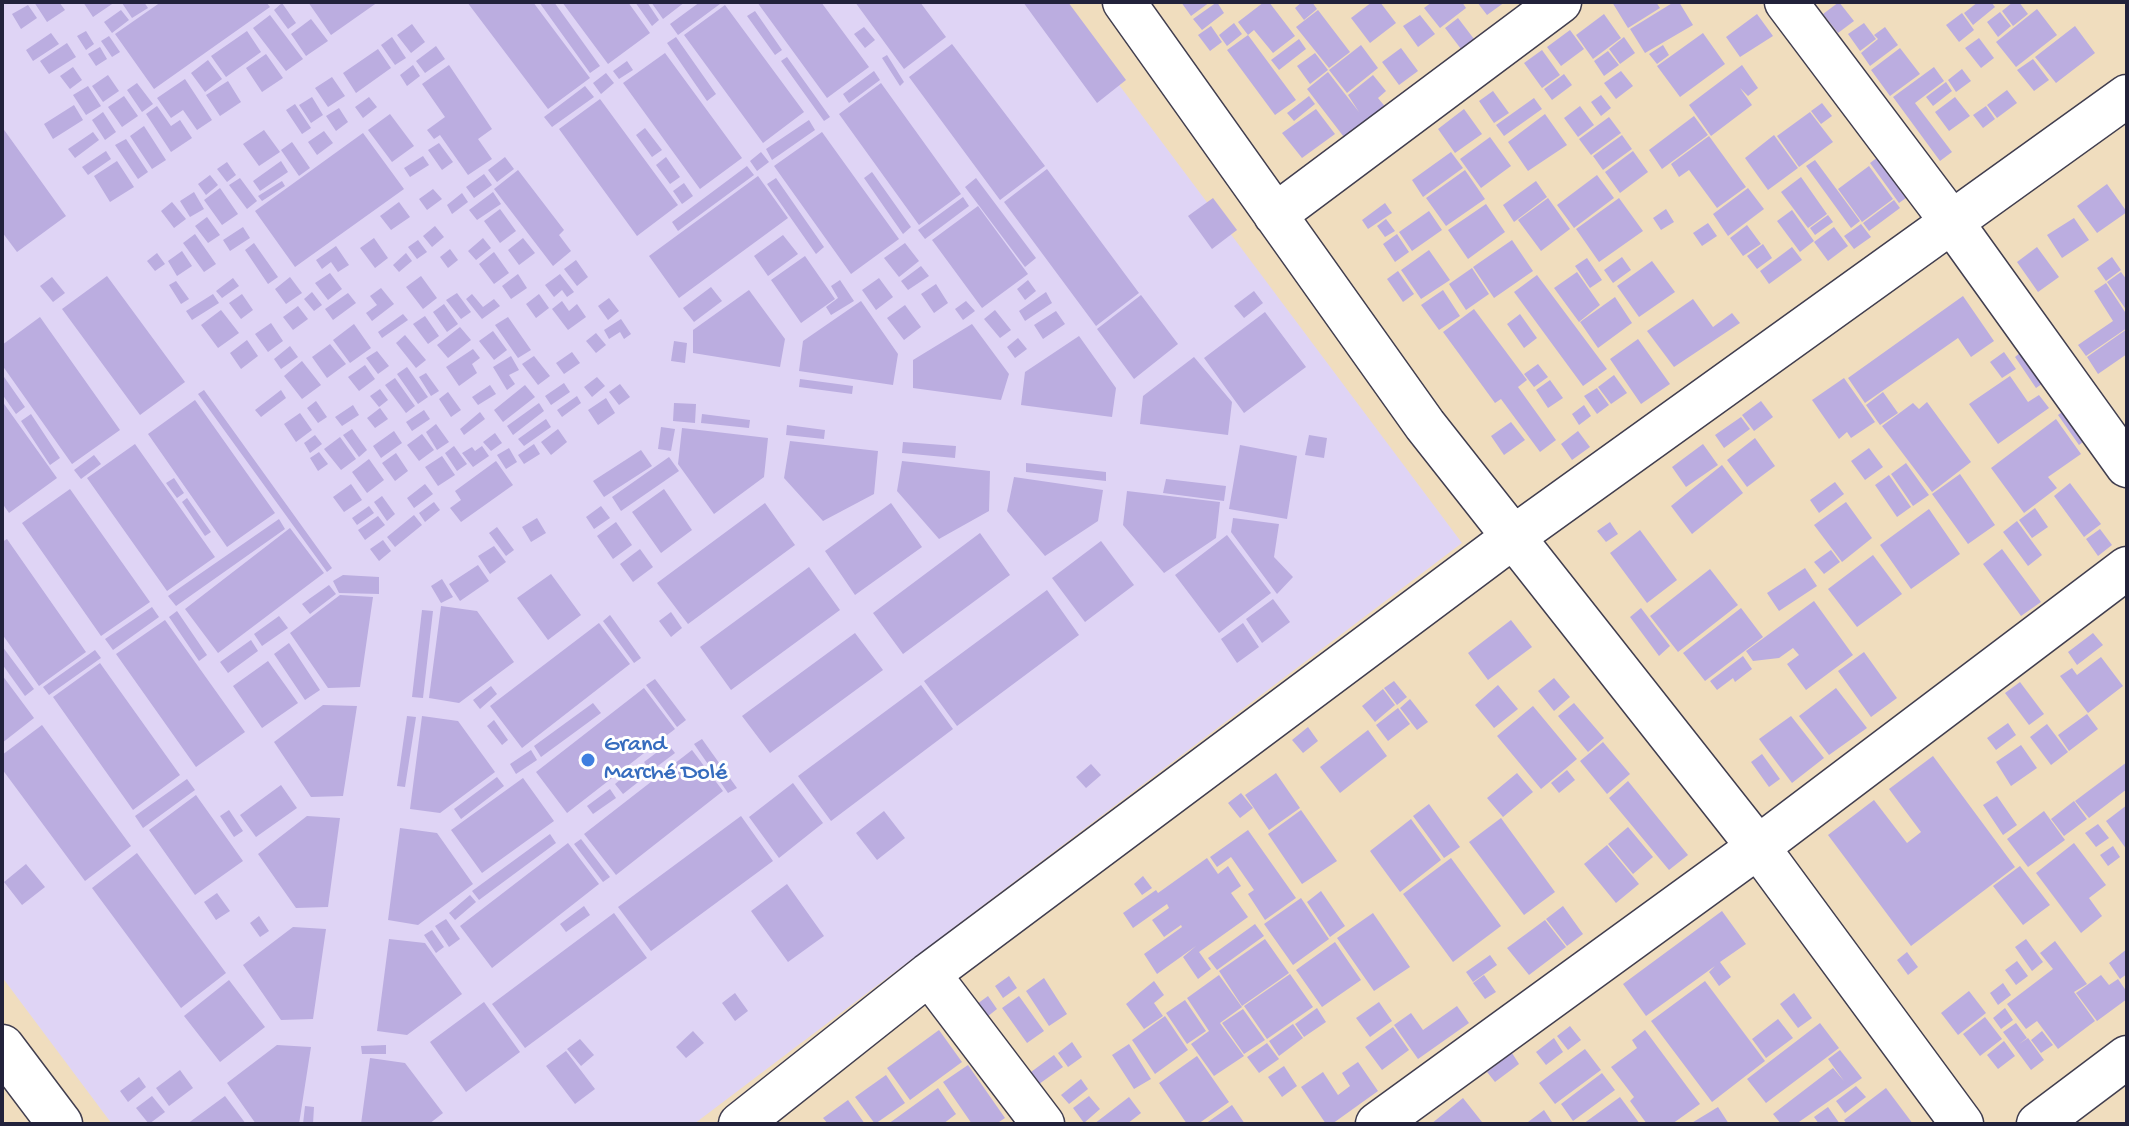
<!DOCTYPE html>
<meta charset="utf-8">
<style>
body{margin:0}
#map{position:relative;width:2129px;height:1126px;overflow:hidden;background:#f0ddbe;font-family:"Gochi Hand",sans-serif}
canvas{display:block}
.frame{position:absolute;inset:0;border:4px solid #22223b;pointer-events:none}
</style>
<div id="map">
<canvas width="2129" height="1126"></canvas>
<div class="frame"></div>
</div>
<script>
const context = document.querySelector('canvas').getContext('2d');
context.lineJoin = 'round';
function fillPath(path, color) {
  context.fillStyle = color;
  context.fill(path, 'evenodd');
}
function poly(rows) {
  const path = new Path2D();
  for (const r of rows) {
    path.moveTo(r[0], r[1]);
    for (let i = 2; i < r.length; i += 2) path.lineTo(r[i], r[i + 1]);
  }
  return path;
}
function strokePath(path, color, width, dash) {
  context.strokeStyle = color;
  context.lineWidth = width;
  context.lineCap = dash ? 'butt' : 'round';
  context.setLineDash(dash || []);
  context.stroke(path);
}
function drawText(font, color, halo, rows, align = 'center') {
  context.font = font + ' "Gochi Hand",sans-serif';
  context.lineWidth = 6;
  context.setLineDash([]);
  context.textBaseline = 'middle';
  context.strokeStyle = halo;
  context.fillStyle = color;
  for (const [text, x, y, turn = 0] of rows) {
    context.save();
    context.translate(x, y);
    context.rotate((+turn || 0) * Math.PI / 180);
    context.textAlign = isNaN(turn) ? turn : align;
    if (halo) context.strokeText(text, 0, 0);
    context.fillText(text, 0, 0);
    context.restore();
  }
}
fillPath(poly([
 [2,2,1057,2,1462,543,694,1124,112,1124,2,977]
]), '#dfd4f5');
fillPath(poly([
 [34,2,59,2,65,10,47,22],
 [83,2,115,2,93,17],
 [124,2,144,2,148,8,132,18,122,3],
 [161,2,266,2,270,7,154,89,115,34],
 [308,2,378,2,331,35],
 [467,2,533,2,590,78,548,109],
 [539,2,554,2,600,66,590,73],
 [562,2,628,2,650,33,608,64],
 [635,2,647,2,659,20,652,26],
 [651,2,685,2,663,19],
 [700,2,718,2,720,4,678,35,670,24],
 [757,2,821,2,869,67,827,98],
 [855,2,920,2,946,37,904,69],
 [1023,2,1068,2,1126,80,1097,103],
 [1181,2,1210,2,1191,16],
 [1217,2,1224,13,1202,30,1193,19],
 [1264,2,1269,2,1295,36,1273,53,1254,30,1248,35,1238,22],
 [1302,2,1312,2,1317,9,1304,20,1295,8],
 [1372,2,1380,2,1396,23,1370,43,1351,18],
 [1432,2,1462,2,1466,8,1440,28,1424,8],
 [1477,2,1505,2,1487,15],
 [1612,2,1656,2,1660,8,1628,28],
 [1674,2,1679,2,1693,25,1645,53,1630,29],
 [1839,2,1854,21,1838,33,1823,14],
 [1978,2,1991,2,1995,7,1973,25,1964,13],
 [2013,2,2019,2,2028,14,2013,26,2002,11],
 [282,3,296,23,288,29,274,10],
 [28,5,37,18,21,29,12,14],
 [725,5,804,112,763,143,684,35],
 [2037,9,2057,35,2016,67,1996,42],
 [121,10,129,20,112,33,104,22],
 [1318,10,1350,52,1329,68,1296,27],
 [755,11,782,50,775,55,747,16],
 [2000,12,2011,26,1998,37,1987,22],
 [1962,13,1974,30,1959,42,1946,25],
 [1604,14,1621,38,1593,59,1576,35],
 [1757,14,1773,36,1740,57,1726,37],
 [270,15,303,59,286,71,253,28],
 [1420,15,1435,34,1418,47,1403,26],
 [1458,18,1474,39,1461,49,1445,28],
 [311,19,328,41,306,56,291,34],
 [1234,23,1242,34,1227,46,1219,35],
 [1864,23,1876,39,1860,51,1848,34],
 [412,24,425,42,411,53,397,35],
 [1211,26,1222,42,1210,51,1198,35],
 [2075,26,2095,53,2056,83,2035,57],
 [864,27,875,40,865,48,854,34],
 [1885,27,1898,45,1870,66,1861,53,1878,39,1874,35],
 [1570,30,1584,49,1561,66,1547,47],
 [86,31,94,44,86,50,77,36],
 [247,31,261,52,226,77,211,56],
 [51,33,59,44,33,61,26,50],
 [1703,33,1725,64,1680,97,1657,66],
 [1248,35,1296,100,1275,115,1227,50],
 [109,36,120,52,112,57,101,41],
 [392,37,406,58,395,65,381,45],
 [676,37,716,94,707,101,667,43],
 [1624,37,1635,53,1620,64,1609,49],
 [1979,38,1994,58,1981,68,1965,48],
 [1299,39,1306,49,1279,70,1271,60],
 [67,43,76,57,49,74,40,61],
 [952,44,1045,166,1000,200,909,77],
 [1361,45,1378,68,1347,93,1329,70],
 [1663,45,1669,55,1657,64,1649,54],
 [436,46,445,59,425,73,416,61],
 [100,47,107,59,96,66,88,54],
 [1401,48,1418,71,1399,85,1382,62],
 [1900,48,1920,74,1890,96,1871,70],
 [378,49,391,68,356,93,343,73],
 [1542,50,1560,75,1542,88,1524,63],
 [1608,51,1619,65,1604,76,1594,61],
 [665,53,742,158,700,189,623,83],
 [1315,53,1328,70,1310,84,1297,66],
 [266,54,283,78,262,92,246,68],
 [887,55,904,82,900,86,882,58],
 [787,57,830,117,824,121,781,61],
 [2033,59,2049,80,2034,91,2017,70],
 [208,60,222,79,205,92,191,73],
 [627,61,633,70,619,79,613,71],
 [413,65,420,76,407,86,400,75],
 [449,65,492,129,478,139,492,159,468,175,440,135,434,139,427,130,445,117,422,84],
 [1742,65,1758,88,1748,96,1740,88,1752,105,1711,136,1689,105],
 [73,67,82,80,70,89,60,76],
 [1934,67,1944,81,1915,103,1952,152,1940,161,1893,97],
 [1962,69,1971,81,1956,92,1948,80],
 [874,71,880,80,849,103,843,94],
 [1621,71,1633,86,1616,99,1604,83],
 [1328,72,1359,112,1348,95,1373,75,1386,91,1378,98,1387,109,1347,141,1307,89],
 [606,73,614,83,601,94,593,83],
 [1564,74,1572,85,1552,100,1544,89],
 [108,75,119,91,103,102,92,86],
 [332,77,345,96,328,107,315,88],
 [185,79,212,120,197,130,183,110,171,118,157,98],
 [228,81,241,102,220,116,206,95],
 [1946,82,1952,91,1933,106,1926,97],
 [137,83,153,104,142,112,127,90],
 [881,83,961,194,919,225,839,114],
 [88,86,101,106,86,115,73,95],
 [585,86,594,97,552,127,544,117],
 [2007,90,2017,103,1997,118,1987,105],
 [1493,91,1509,113,1494,123,1479,101],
 [1601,95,1611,108,1601,116,1591,102],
 [124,96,138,116,122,127,108,107],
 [1309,96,1315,104,1294,121,1287,113],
 [312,97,323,115,311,123,299,105],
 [369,97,377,107,363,118,355,107],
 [1955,97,1970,116,1949,131,1935,112],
 [1534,98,1542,109,1504,136,1496,125],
 [600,99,678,205,637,236,559,129],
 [1822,103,1832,116,1821,124,1811,111],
 [295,104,311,128,302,134,286,110],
 [74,105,83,120,53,139,44,124],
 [157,106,171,126,180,120,192,138,171,152,146,114],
 [1580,106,1594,125,1578,137,1564,118],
 [1986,106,1995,119,1983,128,1973,115],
 [339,108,348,122,336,131,326,116],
 [1316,109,1335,134,1302,158,1282,133],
 [1464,109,1482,134,1455,153,1438,129],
 [103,112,116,132,105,140,92,120],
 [1810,112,1833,142,1799,167,1777,136],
 [390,114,414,146,392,162,368,130],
 [1545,114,1567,145,1528,171,1508,142],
 [1694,116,1708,135,1662,169,1649,150],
 [1609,117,1621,133,1591,155,1579,139],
 [809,120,815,130,772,160,766,149],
 [144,126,166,160,152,169,130,136],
 [2,127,66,216,17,252,2,232],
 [645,128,662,150,652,157,636,135],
 [264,130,280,152,259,166,243,144],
 [324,131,333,143,317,155,308,142],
 [93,132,99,140,75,158,68,149],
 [822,132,899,239,851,274,774,166],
 [363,133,404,189,295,267,255,211],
 [1622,135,1632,149,1603,170,1593,156],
 [1774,135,1798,168,1768,190,1745,158],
 [1709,136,1746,187,1717,208,1689,170,1679,177,1671,164],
 [1490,137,1511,166,1481,188,1460,159],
 [126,139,148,172,138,179,115,145],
 [292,142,310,168,299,176,281,150],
 [439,143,453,162,442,170,428,150],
 [106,151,111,159,88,175,82,167],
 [1633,151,1648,172,1620,193,1605,172],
 [761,152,769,162,757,171,750,161],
 [1451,152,1463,168,1423,197,1412,180],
 [1882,154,1904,184,1898,188,1906,198,1899,203,1870,163],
 [423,156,429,165,410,177,404,168],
 [505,157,514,169,497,182,488,170],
 [666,157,680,177,670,184,656,165],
 [1815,160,1860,221,1851,228,1806,166],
 [117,161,134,187,110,202,94,176],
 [281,161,288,172,260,191,253,181],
 [227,162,236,175,227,182,217,169],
 [747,166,754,175,678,231,672,222],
 [1869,166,1893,199,1862,222,1838,189],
 [1047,169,1139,293,1096,326,1004,202],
 [518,170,564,230,559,235,571,251,553,266,494,189],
 [1465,170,1485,199,1446,226,1426,198],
 [872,172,911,227,903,234,864,178],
 [484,174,492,185,474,198,466,187],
 [210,175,218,185,206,195,198,184],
 [1597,175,1614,198,1574,228,1557,205],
 [758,176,788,218,679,298,649,256],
 [1801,177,1827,214,1808,228,1781,192],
 [240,178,257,201,247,209,229,185],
 [776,178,824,247,816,254,767,184],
 [976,178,1036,258,1025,267,965,187],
 [282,181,285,186,262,201,258,196],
 [1536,181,1547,197,1514,222,1503,205],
 [684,183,693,196,682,204,673,191],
 [2107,184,2127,212,2097,233,2077,206],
 [220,188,238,214,222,225,204,200],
 [1748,188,1764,209,1728,236,1713,214],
 [433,189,442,199,427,210,419,199],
 [194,192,204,209,190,217,180,201],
 [493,192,501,204,477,220,469,210],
 [462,193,468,202,452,214,447,205],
 [963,197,969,206,925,239,918,230],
 [1213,198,1237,230,1212,249,1188,216],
 [1548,198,1570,229,1541,251,1518,220],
 [1619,198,1643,231,1599,262,1576,229],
 [1894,200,1900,208,1869,231,1863,223],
 [172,202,186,219,174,228,161,211],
 [399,202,410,217,391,230,380,216],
 [1385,203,1392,213,1368,229,1362,220],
 [1486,204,1505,232,1468,259,1448,230],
 [978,206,1028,274,982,308,932,240],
 [500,209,516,231,500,243,484,221],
 [1666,209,1674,222,1661,230,1653,218],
 [1792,210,1814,241,1800,252,1777,221],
 [1429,211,1442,230,1412,251,1399,232],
 [1828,215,1833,222,1815,235,1810,228],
 [207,217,220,235,208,243,195,226],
 [2074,218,2089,240,2062,258,2047,235],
 [1386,219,1395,231,1385,237,1377,226],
 [1708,223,1717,236,1702,246,1693,233],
 [1861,224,1871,237,1854,249,1844,236],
 [1747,225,1761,244,1743,256,1730,238],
 [435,226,444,237,432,247,423,236],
 [243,227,250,238,230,251,223,240],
 [1834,227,1848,246,1828,261,1814,242],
 [195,234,216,264,204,272,183,243],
 [1397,234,1409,252,1395,262,1383,244],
 [783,235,798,254,768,276,754,256],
 [374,238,388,258,375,268,360,248],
 [483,238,491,248,476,260,468,251],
 [523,238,535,253,519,265,508,250],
 [418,240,427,252,417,259,408,247],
 [1512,240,1533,271,1494,298,1473,267],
 [254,243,278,277,268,284,245,250],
 [905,243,919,261,899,277,884,258],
 [1763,244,1772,258,1757,269,1747,256],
 [336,246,349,265,338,272,331,262,322,269,316,260],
 [1792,247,1802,260,1769,284,1760,271],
 [2037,247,2059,277,2038,292,2017,262],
 [450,249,458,260,448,268,440,257],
 [1429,250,1450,280,1421,299,1401,270],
 [182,251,192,266,177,276,168,261],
 [494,252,509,273,494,284,479,264],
 [157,253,165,264,155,271,147,261],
 [406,253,412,261,399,272,393,265],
 [805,256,835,299,801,323,771,280],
 [1622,257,1631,270,1613,283,1604,270],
 [2112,257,2121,270,2106,281,2097,268],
 [1587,258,1602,280,1590,288,1575,266],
 [576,260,588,277,577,286,564,269],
 [1652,261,1675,292,1639,317,1617,286],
 [921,266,929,276,908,290,901,281],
 [1472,268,1489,294,1466,310,1449,284],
 [1398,271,1414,294,1403,302,1387,279],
 [1577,272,1600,305,1579,322,1554,288],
 [2121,272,2127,280,2127,311,2107,282],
 [330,273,342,289,328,300,315,283],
 [518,274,527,288,511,299,502,286],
 [560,274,574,292,567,297,562,290,554,297,545,285],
 [1537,275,1607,369,1583,386,1514,292],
 [107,276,185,382,140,415,62,309],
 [421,276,437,298,423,309,406,287],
 [52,277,65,293,53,302,40,286],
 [290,277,302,293,286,304,275,289],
 [233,278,239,286,222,298,216,291],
 [879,278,893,297,876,310,862,290],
 [840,280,854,301,831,315,826,307,838,298,831,286],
 [1028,280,1036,291,1025,300,1017,289],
 [176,281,189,299,181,304,169,285],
 [2106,283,2127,315,2127,328,2086,356,2078,345,2113,321,2094,291],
 [936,284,948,303,934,313,921,294],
 [711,287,722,301,694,322,683,308],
 [381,288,394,304,372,321,366,313,377,305,370,296],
 [749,290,785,339,780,367,693,353,693,330],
 [1443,290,1460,316,1439,330,1421,305],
 [1254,291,1263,303,1244,318,1234,306],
 [312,292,322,305,314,311,304,299],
 [1046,292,1052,303,1025,321,1019,311],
 [348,293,356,303,333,320,325,309],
 [457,293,471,312,461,319,446,300],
 [213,294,219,303,192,320,186,311],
 [242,294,253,310,241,319,229,303],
 [472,294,483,307,494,299,500,306,482,319,466,299],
 [539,294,549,308,536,318,526,304],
 [1141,295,1178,344,1134,379,1097,329],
 [1963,296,1994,341,1971,357,1958,338,1865,403,1848,378],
 [1615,297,1632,323,1598,348,1580,322],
 [609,298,619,311,608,320,598,306],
 [1693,299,1713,327,1732,313,1740,323,1674,367,1647,331],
 [562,301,569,311,577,304,586,317,568,330,552,309],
 [861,301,898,354,893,385,799,371,803,341],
 [966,301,975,311,963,320,955,309],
 [444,304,458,324,447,332,433,312],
 [905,305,921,327,904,340,887,318],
 [298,306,308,319,293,330,283,317],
 [1474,309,1527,380,1518,387,1556,440,1540,452,1501,399,1495,403,1443,332],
 [221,310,239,333,218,348,201,325],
 [995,310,1011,330,1000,338,984,319],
 [1056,311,1065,324,1043,339,1034,325],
 [1265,312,1306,367,1244,413,1204,358],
 [403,314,408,320,382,338,378,332],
 [1520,314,1537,338,1524,348,1507,324],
 [425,316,439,336,428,344,413,324],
 [40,317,120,430,72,464,2,365,2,345],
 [508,317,531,350,518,358,495,325],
 [621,319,631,334,624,339,620,332,609,339,604,330],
 [271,323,283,341,268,352,255,334],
 [354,324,371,348,350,363,333,340],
 [972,324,1009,374,1001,400,913,388,913,360],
 [460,327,471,340,448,358,437,345],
 [2127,329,2127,354,2098,374,2087,357],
 [493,331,507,350,494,360,479,341],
 [596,333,606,345,596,353,586,341],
 [405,335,426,360,416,368,396,343],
 [1079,336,1116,388,1112,417,1021,405,1025,372],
 [1018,338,1027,349,1015,358,1007,347],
 [1638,339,1670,384,1641,404,1610,359],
 [247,340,258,356,241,369,230,353],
 [674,341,687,343,685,363,671,361],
 [330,344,346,364,327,378,312,357],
 [290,346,298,357,281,369,274,359],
 [2027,347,2049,379,2036,388,2015,357],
 [473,349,480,358,472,364,477,373,459,386,446,367],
 [377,351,389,366,378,374,366,358],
 [572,352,580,363,564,374,556,363],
 [2004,352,2016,369,2002,378,1990,362],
 [511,356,519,370,509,375,515,384,507,390,493,367],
 [534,356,550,376,538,385,522,364],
 [1194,357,1232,402,1228,435,1140,424,1143,396],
 [302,361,321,385,302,399,284,376],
 [1538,364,1548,377,1534,387,1524,374],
 [365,365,375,379,359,391,348,377],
 [407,367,428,397,418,404,397,374],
 [426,373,439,391,431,396,419,377],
 [2,374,25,407,16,414,2,394],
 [1614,375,1627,393,1611,404,1598,387],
 [2010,376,2028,402,2039,395,2049,408,1998,444,1969,404],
 [597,377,605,386,592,397,584,387],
 [395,378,415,406,406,413,385,385],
 [1844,378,1875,422,1851,438,1847,432,1839,439,1812,400],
 [800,379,853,386,852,394,799,387],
 [1550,380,1563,398,1548,408,1536,390],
 [564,383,570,392,551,405,545,396],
 [620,384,630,397,619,405,609,392],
 [490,385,496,394,478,405,472,397],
 [525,385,535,397,503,422,494,410],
 [1597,388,1609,405,1597,414,1584,396],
 [380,389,388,400,379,407,370,396],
 [204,390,332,568,327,572,198,394],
 [281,390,286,398,261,417,255,410],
 [448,392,461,410,451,417,439,399],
 [1883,392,1898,413,1880,425,1866,405],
 [577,396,581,403,562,417,557,410],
 [606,398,615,413,598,425,588,410],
 [195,400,275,513,227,547,148,434],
 [2,401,57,478,9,513,2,503],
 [316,401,327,417,318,423,307,408],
 [1761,401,1773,417,1754,431,1742,415],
 [1927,402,1971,462,1932,492,1882,426,1913,403,1919,409],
 [539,403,544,411,513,435,507,426],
 [674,403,696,404,695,423,673,421],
 [353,405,359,415,342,426,335,417],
 [1584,405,1591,416,1579,425,1572,414],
 [380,408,388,419,375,428,367,418],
 [2066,409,2088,438,2079,445,2058,415],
 [424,410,430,419,412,431,406,422],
 [480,412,485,419,464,435,460,429],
 [300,413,312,430,296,442,284,424],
 [31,414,60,458,50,465,21,421],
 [702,414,750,420,749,428,701,423],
 [1741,417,1750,429,1724,448,1715,435],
 [546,419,551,427,524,446,518,439],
 [2056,419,2081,454,2048,477,2057,488,2024,513,1991,468],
 [1511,422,1525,440,1504,455,1491,436],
 [436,424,449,442,437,450,426,432],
 [787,425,825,430,824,439,786,435],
 [661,427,675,429,671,451,658,449],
 [682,428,768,438,764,477,714,514,678,464],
 [352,429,367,450,359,457,343,435],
 [558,429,567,442,551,455,541,442],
 [394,431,402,443,381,458,373,446],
 [1578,431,1590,447,1572,460,1561,444],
 [495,433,502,443,491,451,483,442],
 [422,434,434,450,419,461,407,445],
 [315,435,322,444,310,453,304,443],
 [1309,435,1327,438,1324,458,1305,455],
 [340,437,356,459,341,470,324,449],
 [1755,438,1775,466,1747,487,1727,460],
 [790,441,878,451,874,494,823,521,784,478],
 [903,442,956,446,955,458,902,453],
 [135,444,215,557,167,591,87,478],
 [534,444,540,454,524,464,518,455],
 [1703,444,1718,465,1686,487,1672,467],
 [1240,445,1297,456,1287,519,1229,509],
 [454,446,467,464,457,471,445,453],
 [482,446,489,456,473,467,462,453,472,447,475,451],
 [509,448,517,462,506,469,497,455],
 [1869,448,1883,467,1865,480,1851,461],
 [641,450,652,466,604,497,593,481],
 [319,452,328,464,318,471,310,458],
 [396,453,408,471,395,481,382,463],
 [94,455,101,464,81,479,74,470],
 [442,456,455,475,438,486,425,467],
 [669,457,679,471,621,511,612,497],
 [369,459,384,480,367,493,352,472],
 [496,461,513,485,461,522,450,508,461,500,455,491],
 [902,461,990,471,989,511,939,539,897,491],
 [1026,463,1106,472,1106,481,1026,472],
 [1906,463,1929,495,1913,506,1891,474],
 [1722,465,1743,493,1692,534,1671,506],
 [1960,474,1995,525,1968,544,1932,494],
 [1889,475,1911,507,1897,517,1875,485],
 [1014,477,1103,490,1098,521,1045,556,1007,511],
 [174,478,184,493,177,498,166,483],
 [1166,479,1226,486,1224,501,1163,493],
 [1835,482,1844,494,1819,513,1810,500],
 [2070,483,2101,524,2084,537,2054,496],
 [351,484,362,500,344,512,333,497],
 [425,484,433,494,414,508,407,498],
 [70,489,150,602,101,636,22,523],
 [664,489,692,530,661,553,632,512],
 [1127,491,1220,502,1216,538,1164,573,1123,525],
 [382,496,395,514,387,521,374,502],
 [187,498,211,532,205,536,182,502],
 [434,502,440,510,425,522,419,513],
 [1846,502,1872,538,1842,562,1814,525],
 [765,503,795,545,688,624,657,583],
 [891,503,922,547,855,595,825,551],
 [369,506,374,513,357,525,352,518],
 [601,506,610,518,594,529,586,517],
 [2035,508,2048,527,2032,538,2019,520],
 [1929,509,1960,554,1911,589,1880,545],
 [414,515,422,525,395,547,387,537],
 [378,516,385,525,365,540,358,530],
 [537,518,546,533,531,542,522,527],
 [1233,518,1279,524,1274,557,1293,577,1277,594,1231,532],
 [279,519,285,529,176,606,168,596],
 [2017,521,2042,555,2028,566,2003,532],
 [616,522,632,545,613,559,597,536],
 [1610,522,1618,534,1606,542,1597,531],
 [497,527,514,550,506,556,489,533],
 [290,528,324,573,218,653,185,609],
 [2100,529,2112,545,2098,556,2086,539],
 [1640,530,1677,580,1647,603,1610,553],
 [980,533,1010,575,903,654,873,613],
 [1227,535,1271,593,1219,633,1175,575],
 [7,539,86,652,39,686,2,634,2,542],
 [383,540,391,551,379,561,370,549],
 [1101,541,1134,585,1085,622,1052,578],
 [494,546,506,562,490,574,478,556],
 [640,549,653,567,633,582,620,564],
 [2002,549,2041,602,2021,616,1983,564],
 [1831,550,1840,562,1824,574,1814,562],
 [1873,555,1902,594,1857,627,1828,589],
 [478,565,489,581,460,601,449,584],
 [809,567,840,610,731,690,700,647],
 [1805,568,1817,586,1779,611,1767,593],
 [1710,569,1738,605,1678,652,1650,616],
 [551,574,581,615,548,640,517,598],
 [343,575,379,577,379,594,339,593,333,581],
 [442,579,453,597,441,603,431,586],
 [329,585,336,594,310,614,302,604],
 [1047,590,1079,635,957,726,924,681],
 [340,595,373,597,360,687,328,688,290,633],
 [1273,599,1290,622,1262,643,1246,619],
 [1814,601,1853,655,1806,690,1787,664,1799,655,1793,648,1779,658,1753,661,1746,651],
 [441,606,477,611,514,662,459,703,429,698],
 [152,607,159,617,113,650,105,639],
 [1641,608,1670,646,1659,656,1630,617],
 [1741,608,1763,637,1705,681,1683,653],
 [422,610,433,611,423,698,412,697],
 [177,611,207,655,199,661,169,617],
 [671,612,682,628,671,637,659,621],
 [610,615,641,658,634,663,603,621],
 [279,616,288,628,262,646,254,634],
 [165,620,245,732,196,767,116,654],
 [1511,620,1532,647,1488,680,1468,653],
 [599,623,630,664,522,748,490,706],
 [1243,623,1259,647,1237,663,1221,639],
 [855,633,883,670,770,753,742,716],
 [2093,633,2103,645,2077,665,2068,652],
 [251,640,258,651,228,673,220,662],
 [289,643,320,690,305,700,274,654],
 [2,646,34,689,25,696,2,664],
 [95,650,101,658,49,695,43,687],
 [1864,652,1897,698,1871,717,1838,671],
 [1743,656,1752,669,1735,682,1733,678,1717,690,1710,681],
 [2101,657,2123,686,2088,713,2060,676,2072,668,2077,675],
 [268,661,298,703,262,728,233,686],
 [100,663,180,775,133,810,53,697],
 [2,675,34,718,2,743],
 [1554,678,1570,697,1554,711,1538,691],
 [655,679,686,720,677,727,646,685],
 [1394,681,1407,697,1397,705,1384,688],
 [2020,682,2044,714,2029,725,2005,693],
 [921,685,953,729,831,821,798,776],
 [1498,685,1518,709,1494,728,1475,705],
 [491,686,497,694,480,709,473,700],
 [644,688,675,729,567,813,536,772],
 [1836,688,1867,728,1829,755,1799,716],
 [1383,689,1395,705,1375,722,1362,706],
 [1410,699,1428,722,1417,730,1400,708],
 [593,703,601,713,541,757,534,746],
 [1574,703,1604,738,1588,752,1558,716],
 [323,705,357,706,343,796,311,797,274,742],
 [1533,706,1577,759,1541,789,1497,736],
 [1398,708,1410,724,1388,741,1376,725],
 [2087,714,2098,729,2069,751,2058,735],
 [407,716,416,717,405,787,397,786],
 [422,716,458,721,495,772,440,813,410,809],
 [1791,716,1824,758,1792,783,1759,739],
 [494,720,508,740,502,745,487,726],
 [2008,723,2016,735,1996,750,1987,738],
 [2047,724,2068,752,2051,765,2030,737],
 [42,725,131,846,85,881,2,769,2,755],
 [1308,727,1318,741,1303,753,1292,740],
 [1368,730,1387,756,1340,793,1320,767],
 [702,739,737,788,728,793,694,744],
 [1603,742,1630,774,1607,794,1580,761],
 [668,744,675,753,651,771,644,762],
 [2021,745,2037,768,2011,786,1996,762],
 [531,750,537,760,516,774,510,764],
 [692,750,723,791,616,875,584,834],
 [1762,754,1780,779,1769,787,1751,762],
 [1933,756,2015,867,1911,946,1828,835,1874,800,1907,843,1921,832,1889,789],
 [2127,762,2127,789,2089,818,2075,801],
 [1091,764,1101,775,1086,788,1076,777],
 [633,769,642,779,623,794,615,784],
 [1567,770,1575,780,1559,793,1551,783],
 [1276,773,1300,808,1269,830,1245,795],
 [1517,773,1533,792,1503,817,1487,798],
 [497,777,504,786,461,819,454,809],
 [523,778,554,821,482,873,451,830],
 [187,779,195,790,143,828,135,816],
 [1628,781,1688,855,1669,870,1609,798],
 [793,783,823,823,779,858,749,817],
 [281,785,297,808,256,837,240,815],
 [610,789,616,798,593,814,587,806],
 [1241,793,1253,808,1240,818,1228,803],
 [196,795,243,861,195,895,149,830],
 [1997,796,2017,825,2003,835,1983,805],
 [2074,801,2087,819,2064,836,2051,819],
 [1429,804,1460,847,1444,858,1413,816],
 [2127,805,2127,850,2106,821],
 [229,810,243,831,234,837,220,816],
 [1301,810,1337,861,1302,884,1268,834],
 [884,811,905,838,877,860,856,833],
 [2044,811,2065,840,2028,867,2007,839],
 [307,816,340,818,328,907,296,908,258,854],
 [741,816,773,861,651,951,618,907],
 [1501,818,1555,892,1524,915,1469,842],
 [1411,819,1441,860,1400,892,1370,851],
 [2098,824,2109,838,2096,847,2085,833],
 [1628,827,1653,857,1633,874,1608,844],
 [400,828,437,833,473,884,418,925,388,920],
 [1248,830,1296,898,1265,920,1248,894,1254,890,1231,857,1217,867,1210,857],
 [550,834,556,843,479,900,472,891],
 [581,839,610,877,603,882,574,844],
 [568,843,599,884,492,968,460,926],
 [2074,843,2106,885,2089,898,2102,916,2081,933,2036,873],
 [1607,845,1639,884,1616,903,1584,864],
 [2113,846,2120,857,2108,866,2100,855],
 [137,853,226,973,181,1008,92,888],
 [1207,858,1218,874,1228,866,1241,886,1231,893,1248,917,1199,952,1211,969,1198,979,1183,957,1196,946,1157,974,1144,954,1182,927,1181,925,1164,937,1152,920,1169,908,1167,904,1133,928,1123,913,1156,890,1158,893],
 [1451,858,1501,926,1453,962,1403,894],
 [26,864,45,887,22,905,4,882],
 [2020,866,2050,905,2023,925,1993,886],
 [1143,876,1152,888,1142,895,1134,884],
 [787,884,824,936,788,962,751,911],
 [1321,891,1345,926,1330,937,1307,902],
 [217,893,230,911,216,920,204,902],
 [470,895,476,902,455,920,449,913],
 [1301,898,1329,939,1293,965,1264,924],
 [584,906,590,915,566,932,560,924],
 [1563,906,1583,934,1567,946,1546,919],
 [1722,911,1746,944,1720,962,1731,977,1719,986,1709,972,1715,966,1646,1016,1623,984],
 [614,913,647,958,525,1048,492,1004],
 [1373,913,1410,967,1374,991,1337,938],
 [259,916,269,931,260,937,250,923],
 [446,919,460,939,449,947,435,926],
 [1545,920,1566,947,1529,975,1507,948],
 [1255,924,1264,936,1217,970,1208,958],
 [293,927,326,929,313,1019,281,1020,243,965],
 [432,930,444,947,436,953,424,935],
 [389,939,425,943,462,994,407,1035,377,1031],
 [1265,939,1289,973,1242,1006,1219,971],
 [2026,939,2043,962,2032,971,2015,947],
 [2055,941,2087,984,2074,992,2095,1021,2058,1049,2037,1021,2026,1029,2007,1004,2053,969,2040,953],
 [1335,942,1361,980,1322,1007,1296,970],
 [2127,949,2127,974,2120,979,2109,963],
 [1907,952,1918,967,1908,975,1897,960],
 [1490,955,1497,965,1473,982,1466,972],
 [2017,961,2028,976,2016,985,2005,970],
 [1290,974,1313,1007,1267,1039,1244,1006],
 [1219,975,1242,1007,1220,1023,1244,1056,1214,1076,1191,1044,1209,1031,1187,998],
 [1484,975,1496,992,1485,999,1473,983],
 [2101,975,2109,985,2118,979,2127,992,2127,999,2097,1021,2076,993],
 [1009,976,1017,988,1003,998,995,986],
 [1044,978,1067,1014,1049,1026,1026,991],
 [229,980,265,1027,220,1062,184,1016],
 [1154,981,1164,995,1154,1003,1163,1016,1144,1029,1126,1004],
 [1705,981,1765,1061,1712,1102,1651,1021],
 [2003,983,2011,995,1998,1005,1990,993],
 [1969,991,1986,1013,1958,1035,1941,1013],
 [735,993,748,1011,735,1021,722,1003],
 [1794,993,1812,1018,1798,1028,1780,1004],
 [988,996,997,1009,987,1017,977,1004],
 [1019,996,1044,1031,1027,1043,1002,1008],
 [1185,1000,1206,1031,1187,1044,1166,1013],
 [484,1002,520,1052,466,1092,430,1042],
 [1379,1002,1392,1021,1370,1037,1356,1018],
 [1457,1006,1469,1023,1418,1059,1394,1025,1411,1013,1423,1030],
 [1317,1008,1326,1022,1304,1037,1295,1024],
 [2005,1008,2013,1020,2001,1029,1993,1018],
 [1243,1009,1265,1040,1244,1054,1222,1023],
 [1165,1016,1188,1050,1155,1074,1132,1040],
 [1985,1017,2002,1039,1980,1056,1963,1034],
 [1778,1019,1793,1038,1766,1058,1752,1039],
 [1820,1023,1839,1048,1766,1103,1747,1079],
 [2016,1023,2027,1038,2019,1044,2028,1038,2044,1060,2031,1070,2003,1032],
 [1293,1024,1303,1038,1279,1056,1269,1041],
 [1570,1026,1581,1040,1568,1050,1557,1036],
 [1393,1027,1409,1050,1382,1070,1365,1047],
 [939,1030,962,1062,910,1100,887,1068],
 [1645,1030,1700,1104,1672,1124,1647,1124,1630,1101,1634,1097,1611,1067,1637,1048,1632,1040],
 [693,1031,704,1043,686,1058,676,1047],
 [2042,1031,2053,1045,2041,1053,2031,1040],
 [1554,1038,1563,1052,1546,1065,1536,1052],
 [580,1039,594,1055,581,1066,567,1049],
 [2004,1041,2015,1056,1998,1069,1987,1055],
 [1072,1042,1082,1057,1068,1067,1058,1053],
 [1267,1043,1279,1059,1259,1073,1247,1057],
 [1129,1044,1151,1079,1134,1089,1112,1055],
 [277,1045,311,1047,299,1124,256,1124,227,1083],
 [386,1045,386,1054,362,1054,361,1046],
 [1585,1049,1601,1070,1555,1104,1539,1083],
 [1840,1050,1862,1078,1796,1124,1781,1124,1773,1114,1833,1068,1844,1081,1828,1059],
 [566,1051,595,1089,575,1104,546,1066],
 [1512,1053,1519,1064,1495,1082,1487,1072],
 [1054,1055,1063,1067,1039,1084,1031,1072],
 [1197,1056,1229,1102,1198,1124,1187,1124,1159,1083],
 [370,1058,405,1063,443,1113,429,1124,361,1124],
 [1358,1062,1378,1091,1332,1124,1326,1124,1301,1087,1323,1072,1338,1095,1350,1086,1342,1073],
 [968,1065,1005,1118,996,1124,972,1124,943,1082],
 [1284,1066,1297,1086,1282,1097,1268,1077],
 [180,1070,193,1088,169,1106,156,1088],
 [1602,1073,1615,1090,1573,1121,1561,1104],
 [886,1075,905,1103,875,1124,855,1097],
 [139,1077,146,1087,128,1102,120,1091],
 [1081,1079,1088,1089,1069,1104,1061,1095],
 [1856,1086,1866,1097,1845,1113,1836,1101],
 [938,1088,956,1114,943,1124,888,1124],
 [1886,1088,1913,1124,1847,1124,1844,1120],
 [152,1096,165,1112,149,1124,136,1108],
 [225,1096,246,1124,187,1124],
 [1089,1096,1100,1109,1084,1123,1073,1108],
 [1129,1097,1141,1113,1127,1124,1094,1124],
 [1620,1097,1640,1124,1583,1124],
 [1463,1098,1482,1122,1479,1124,1431,1124],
 [848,1100,865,1124,828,1124,823,1118],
 [1232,1105,1245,1124,1205,1124],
 [305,1106,314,1107,313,1124,303,1124],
 [1718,1107,1729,1124,1690,1124],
 [1828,1107,1840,1124,1819,1124,1814,1117],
 [1544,1110,1552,1122,1549,1124,1530,1124,1528,1122]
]), '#bbade0');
const street = poly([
 [1124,2,1425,425,1758,847,1962,1124],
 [1786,2,1951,221,2127,466],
 [1275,215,1560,2],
 [929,974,1043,1124],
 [740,1124,929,974,1512,538,2127,96],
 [1377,1124,1758,847,2127,568],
 [2038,1124,2127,1057]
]);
const secondary = poly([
 [2,1047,60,1124]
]);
strokePath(street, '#413e4f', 45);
strokePath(secondary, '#413e4f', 47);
strokePath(street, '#fff', 42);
strokePath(secondary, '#fff', 44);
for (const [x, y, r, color] of [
 [588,760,8,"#3f7fe0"]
]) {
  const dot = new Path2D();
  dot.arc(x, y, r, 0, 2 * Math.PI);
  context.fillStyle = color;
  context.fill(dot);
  strokePath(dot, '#fff', 3);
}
drawText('24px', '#366cbe', '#fff', [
 ["Grand",604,746],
 ["Marché Dolé",604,774]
], 'left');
</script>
